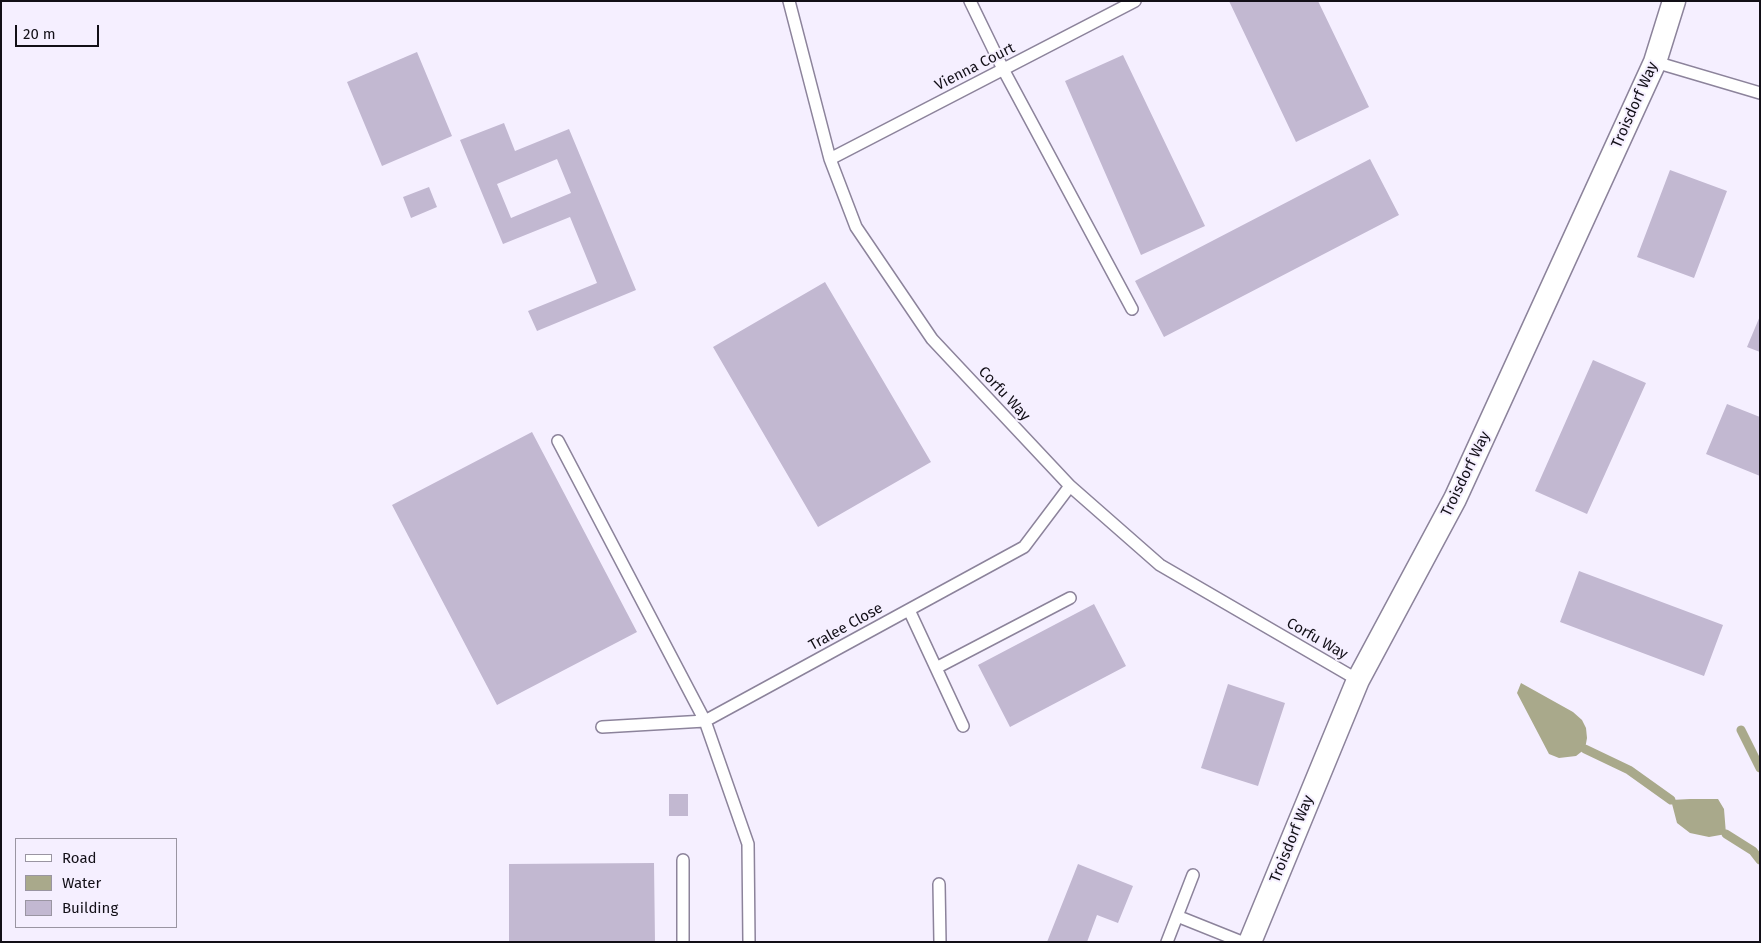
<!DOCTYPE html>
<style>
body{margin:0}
#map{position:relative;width:1761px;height:943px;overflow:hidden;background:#f5efff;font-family:"Fira Sans",sans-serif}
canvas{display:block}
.frame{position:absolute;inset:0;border:2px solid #120f17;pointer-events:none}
.legend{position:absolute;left:15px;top:838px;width:162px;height:90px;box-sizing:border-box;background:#f5efff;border:1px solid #9a95a2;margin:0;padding:6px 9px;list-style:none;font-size:15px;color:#120f17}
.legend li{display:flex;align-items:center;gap:10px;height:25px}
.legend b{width:25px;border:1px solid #9a95a2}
.scale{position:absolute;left:15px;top:25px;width:84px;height:22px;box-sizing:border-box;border:2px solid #120f17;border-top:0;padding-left:6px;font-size:15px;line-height:18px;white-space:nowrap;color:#120f17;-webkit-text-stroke:4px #f5efff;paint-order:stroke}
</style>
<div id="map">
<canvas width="1761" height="943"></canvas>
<div class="frame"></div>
<ul class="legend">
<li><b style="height:6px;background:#fff"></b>Road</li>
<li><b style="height:14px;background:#a9a98b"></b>Water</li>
<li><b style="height:14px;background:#c2b8d1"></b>Building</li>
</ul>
<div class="scale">20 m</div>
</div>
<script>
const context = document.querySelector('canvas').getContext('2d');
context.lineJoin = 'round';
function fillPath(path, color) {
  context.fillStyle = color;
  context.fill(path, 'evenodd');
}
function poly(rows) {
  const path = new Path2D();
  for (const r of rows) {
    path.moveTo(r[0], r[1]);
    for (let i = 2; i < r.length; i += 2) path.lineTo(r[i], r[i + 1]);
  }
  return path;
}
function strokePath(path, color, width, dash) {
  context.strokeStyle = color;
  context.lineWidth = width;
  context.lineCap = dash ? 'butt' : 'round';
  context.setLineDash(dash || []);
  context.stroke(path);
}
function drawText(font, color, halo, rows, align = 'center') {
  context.font = font + ' "Fira Sans",sans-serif';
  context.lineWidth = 4;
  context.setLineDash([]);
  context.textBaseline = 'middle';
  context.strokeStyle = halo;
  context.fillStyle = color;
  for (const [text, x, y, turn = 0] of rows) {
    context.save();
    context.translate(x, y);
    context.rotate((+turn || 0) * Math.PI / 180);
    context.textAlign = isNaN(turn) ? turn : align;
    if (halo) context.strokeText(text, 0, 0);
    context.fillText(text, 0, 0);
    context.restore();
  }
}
fillPath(poly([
 [1521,683,1573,712,1582,720,1586,728,1587,738,1585,749,1576,756,1559,758,1549,754,1517,693],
 [1690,799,1718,799,1724,809,1726,834,1709,837,1690,833,1677,823,1671,800]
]), '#a9a98b');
strokePath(poly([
 [1741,730,1760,768],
 [1585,749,1629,770,1671,800],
 [1726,834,1753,851,1760,860]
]), '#a9a98b', 9);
fillPath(poly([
 [1229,1,1318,1,1369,107,1296,142],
 [417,52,452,136,382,166,347,82],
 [1123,55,1205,226,1141,255,1065,81],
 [504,123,515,151,569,129,636,290,537,331,528,311,597,283,570,217,503,244,460,140],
 [557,159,571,193,511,218,497,184],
 [1370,159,1399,215,1164,337,1135,281],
 [1670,170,1727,191,1694,278,1637,257],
 [429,187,437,207,411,218,403,197],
 [825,282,931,462,818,527,713,347],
 [1760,316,1760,352,1747,347],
 [1593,360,1646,383,1587,514,1535,491],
 [1727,404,1760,417,1760,476,1706,454],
 [532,432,637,632,497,705,392,505],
 [1579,571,1723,625,1704,676,1560,622],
 [1094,604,1126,666,1010,727,978,665],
 [1228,684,1285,703,1258,786,1201,768],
 [669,794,688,794,688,816,669,816],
 [654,863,655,942,509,942,509,864],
 [1078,864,1133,886,1118,923,1097,915,1087,942,1047,942]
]), '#c2b8d1');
const lane = poly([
 [789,1,830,159,856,227,932,339,1070,486,1160,565,1358,680],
 [970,1,1003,69,1132,309],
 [1655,62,1760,93],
 [830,159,1135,1],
 [558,441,705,721,748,844,749,942],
 [909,610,963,726],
 [936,668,1070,598],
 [602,727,705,721,1024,547,1070,486],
 [939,884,940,942],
 [1177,916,1242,942],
 [683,942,683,860],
 [1167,942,1193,875]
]);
const street = poly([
 [1250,942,1358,680,1455,499,1655,62,1674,1]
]);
strokePath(lane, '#8c839b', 14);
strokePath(street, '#8c839b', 25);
strokePath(lane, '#fff', 11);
strokePath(street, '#fff', 22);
drawText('15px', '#120f17', '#f5efff', [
 ["Vienna Court",975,67,-27],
 ["Troisdorf Way",1635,105,-66],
 ["Corfu Way",1004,394,47],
 ["Troisdorf Way",1466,474,-64],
 ["Tralee Close",846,627,-29],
 ["Corfu Way",1317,639,30],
 ["Troisdorf Way",1292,839,-68]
]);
</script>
